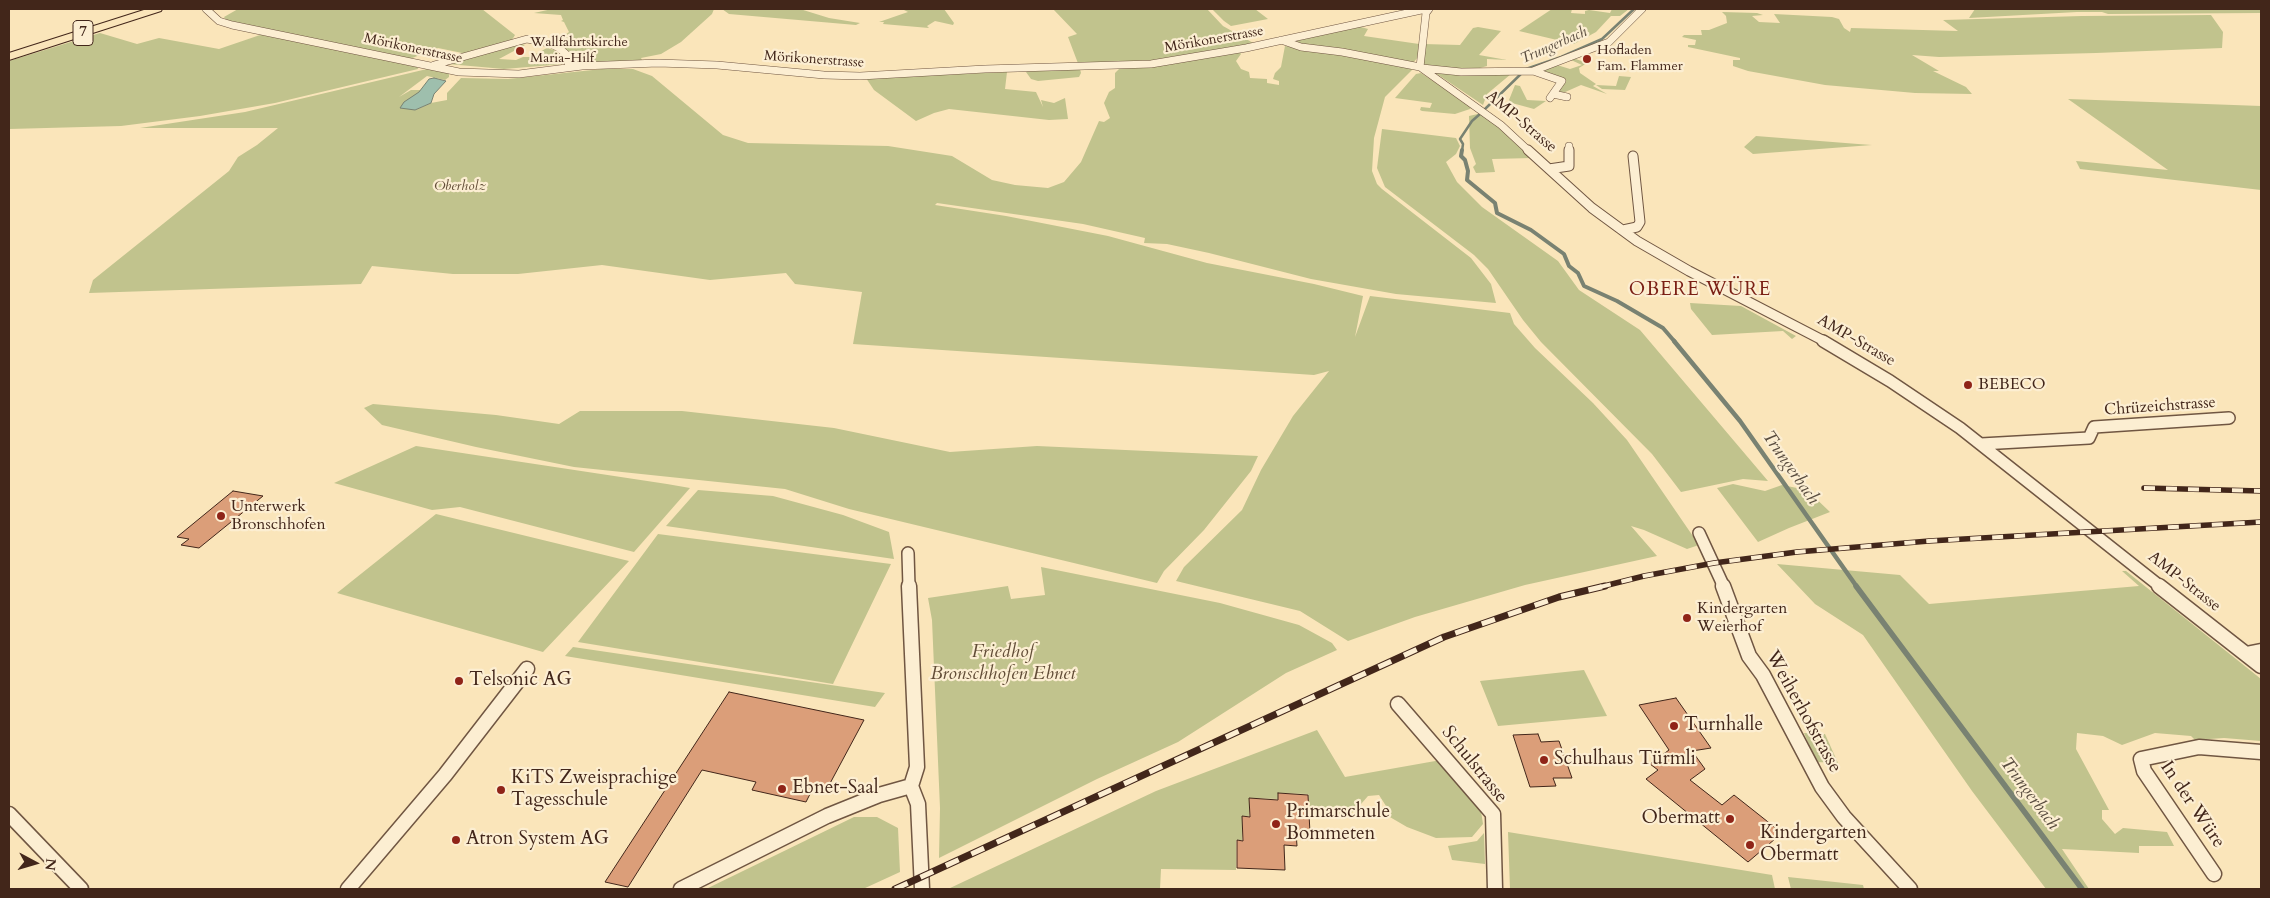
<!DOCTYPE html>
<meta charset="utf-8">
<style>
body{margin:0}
#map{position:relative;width:2270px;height:898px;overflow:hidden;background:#fae5ba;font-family:Cardo,serif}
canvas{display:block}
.frame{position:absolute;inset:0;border:10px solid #42261a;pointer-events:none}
.north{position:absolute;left:10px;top:838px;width:50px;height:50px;-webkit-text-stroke:4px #fceed2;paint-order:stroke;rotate:96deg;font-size:14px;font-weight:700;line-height:20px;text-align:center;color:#42261a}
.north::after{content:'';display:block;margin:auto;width:18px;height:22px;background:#42261a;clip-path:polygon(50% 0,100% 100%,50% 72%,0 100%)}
</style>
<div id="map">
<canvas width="2270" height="898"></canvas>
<div class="frame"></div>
<div class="north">N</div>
</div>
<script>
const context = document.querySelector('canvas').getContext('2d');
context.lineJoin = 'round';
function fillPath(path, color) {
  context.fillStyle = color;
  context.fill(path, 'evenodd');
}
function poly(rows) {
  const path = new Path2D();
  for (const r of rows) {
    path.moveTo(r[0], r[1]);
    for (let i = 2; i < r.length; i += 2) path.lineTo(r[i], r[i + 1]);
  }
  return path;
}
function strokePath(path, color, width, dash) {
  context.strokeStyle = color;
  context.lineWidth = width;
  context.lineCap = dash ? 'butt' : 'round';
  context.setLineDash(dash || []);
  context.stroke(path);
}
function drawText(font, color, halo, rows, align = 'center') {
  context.font = font + ' Cardo,serif';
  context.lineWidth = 4.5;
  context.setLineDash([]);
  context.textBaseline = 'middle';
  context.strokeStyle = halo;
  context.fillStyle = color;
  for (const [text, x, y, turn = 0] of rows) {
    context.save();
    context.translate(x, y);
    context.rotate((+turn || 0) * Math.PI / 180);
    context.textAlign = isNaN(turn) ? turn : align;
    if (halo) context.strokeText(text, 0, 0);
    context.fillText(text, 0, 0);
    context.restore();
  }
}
fillPath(poly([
 [238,9,482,9,515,35,512,40,467,54,438,48,407,60,226,20,224,17],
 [552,9,714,9,712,14,681,42,661,54,641,58,643,62,582,64,572,61,566,51,557,46,557,42,573,34,565,35,569,32,564,22,561,21,563,20,561,15,534,13],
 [722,9,800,9,829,18,860,23,856,25,729,14],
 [902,9,944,9,954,23,953,25,935,21,927,26,929,28,883,24,884,22,879,22,908,12],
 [1053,9,1207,9,1223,26,1255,44,1149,62,1079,66,1068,37,1077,34],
 [1212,9,1255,9,1268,19,1231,26,1224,21],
 [1552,9,1572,9,1571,13,1585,14,1585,11,1589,10,1610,13,1612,9,1629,9,1620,16,1611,16,1596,32,1574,44,1519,31],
 [1975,9,2261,9,2261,13,2108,14,2102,12,2077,12,1969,18],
 [1722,12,1757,13,1763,15,1752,16,1759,22,1780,23,1774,14,1832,17,1839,19,1844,28,1850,32,1851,28,1958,31,1943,20,2082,16,2211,15,2223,32,2222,48,2096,53,1939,57,1912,55,1939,71,1933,71,1966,87,1972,94,1915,93,1825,85,1748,71,1733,66,1733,60,1740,60,1740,58,1688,47,1688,45,1695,45,1696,40,1682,37,1684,35,1702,35,1701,30,1709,30,1727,23,1726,16],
 [1354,25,1368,29,1364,36,1419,44,1418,57,1413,63,1295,45,1293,41],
 [1478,27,1501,31,1479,55,1507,60,1487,59,1487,66,1480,68,1490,70,1428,67,1421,63,1426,49,1423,44,1460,45,1473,28],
 [100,33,137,44,159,38,219,49,263,34,417,66,418,69,275,103,200,116,121,126,9,129,9,61],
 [525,42,522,44,525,45,499,59,516,60,523,57,530,57,547,48,554,50,565,60,564,64,504,69,448,64],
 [1285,46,1409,66,1412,70,1385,97,1374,138,1372,171,1377,184,1382,189,1471,258,1491,284,1496,303,1396,294,1311,279,1209,253,1167,244,1144,243,1145,238,1083,224,937,203,935,205,1006,216,1108,236,1207,263,1314,284,1363,296,1355,337,1370,296,1510,313,1514,324,1535,348,1593,403,1627,440,1699,545,1687,549,1644,530,1631,526,1657,556,1525,585,1415,617,1348,641,1300,611,1176,581,1184,567,1242,510,1261,470,1293,416,1329,371,1314,375,853,344,862,292,795,284,786,273,710,280,602,265,518,274,453,274,372,266,361,284,89,293,93,280,229,171,238,157,257,145,278,128,140,128,245,112,427,69,449,73,449,77,445,80,427,76,399,97,411,90,421,90,415,110,431,103,447,100,447,93,461,78,508,79,602,69,633,69,652,76,723,135,748,143,888,146,952,156,992,180,1015,185,1048,188,1064,182,1081,162,1099,121,1104,122,1110,118,1104,103,1109,92,1115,88,1115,73,1120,68,1240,52,1241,54,1236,61,1241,69,1249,72,1250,78,1267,79,1267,83,1279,85,1279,81,1273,79,1275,73,1281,67],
 [1573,58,1587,63,1579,68,1580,73,1596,84,1593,86,1607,94,1581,85,1563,93,1557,93,1565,83,1565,80,1543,74,1545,71,1542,70,1557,65,1570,69,1582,65,1571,60],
 [1029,69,1080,69,1081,73,1079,77,1038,81,1031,79,1026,72],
 [1007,72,1005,89,1036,92,1043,107,1041,100,1054,103,1065,98,1068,119,1049,120,949,109,934,113,916,121,874,90,866,78],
 [1434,72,1511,74,1487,94,1483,105],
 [1421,73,1472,107,1470,109,1455,114,1422,111,1420,110,1421,107,1430,108,1432,103,1395,98,1416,74],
 [1619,76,1631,77,1625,90,1602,89,1596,85,1616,86],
 [1515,85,1520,86,1527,100,1546,101,1534,109,1512,103,1509,100],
 [2068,99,2261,106,2261,190,2080,169,2076,161,2168,170],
 [1482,113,1500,127,1532,158,1492,159,1495,172,1476,173,1473,167,1476,164,1470,148,1469,116],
 [1382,129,1456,138,1460,146,1456,154,1446,162,1457,182,1482,207,1558,261,1579,290,1640,330,1768,481,1743,479,1681,492,1652,454,1541,342,1523,320,1488,269,1474,255,1385,187,1377,168],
 [1756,136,1858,144,1872,145,1753,154,1744,147],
 [1690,303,1741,306,1796,336,1792,339,1783,331,1712,335,1691,309],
 [373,404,496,415,559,424,580,411,682,411,834,428,950,452,1037,446,1258,456,1251,471,1204,530,1164,571,1157,583,849,509,785,489,574,467,476,447,382,425,364,408],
 [416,446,667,484,690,488,634,552,460,507,432,510,334,483],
 [1733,484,1765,491,1782,485,1807,490,1830,512,1789,528,1758,542,1717,488],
 [698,490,773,496,843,515,889,532,894,559,666,526],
 [436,514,629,561,543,652,337,593],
 [658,534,891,564,833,684,578,642],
 [1777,564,1900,575,1929,604,2139,586,2122,571,2126,571,2261,679,2261,741,2224,738,2195,740,2191,736,2155,733,2122,745,2103,736,2077,733,2076,749,2109,810,2102,810,2102,819,2115,834,2123,828,2167,832,2174,846,2139,846,2139,853,2062,849,2089,889,2046,889,1972,791,1863,635,1815,604],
 [1041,567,1220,603,1299,625,1332,643,1337,650,1286,673,1178,742,1097,779,939,858,940,808,932,620,928,598,1008,586,1011,599,1045,595],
 [573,647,885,693,875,707,565,656],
 [1584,670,1607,716,1498,726,1480,681],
 [1317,730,1345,777,1441,760,1481,811,1483,824,1472,837,1436,838,1407,827,1383,813,1386,806,1379,795,1368,796,1355,811,1341,818,1311,817,1308,794,1278,793,1278,799,1249,798,1249,816,1242,816,1242,840,1236,840,1236,870,1161,869,1160,889,948,889,1156,791],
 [1804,733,1825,734,1838,763,1816,762],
 [854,817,877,817,898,828,900,872,863,889,706,889],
 [1508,832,1772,875,1775,889,1510,889],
 [1484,833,1485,864,1452,860,1448,846,1477,841],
 [1788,877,1863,885,1864,889,1791,889]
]), '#c1c38d');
const water = poly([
 [434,78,446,81,434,94,431,103,415,110,400,108,404,102,419,92,429,79,434,78]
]);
fillPath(water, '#9ebfad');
strokePath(water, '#798272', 1);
strokePath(poly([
 [1485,109,1526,69,1561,57,1602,39,1634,9],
 [1462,151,1463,144,1460,139,1472,121,1480,114]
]), '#798272', 2.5);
strokePath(poly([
 [1462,150,1461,156,1465,160,1468,171,1467,180,1495,203,1497,213,1531,230,1564,254,1569,266,1578,273,1584,286,1617,301,1663,328,1675,342]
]), '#798272', 4);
strokePath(poly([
 [1674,341,1740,421,1857,587]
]), '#798272', 4.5);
strokePath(poly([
 [1856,586,2082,889]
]), '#798272', 5.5);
const building = poly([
 [233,491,263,496,199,548,181,545,189,539,177,537,233,491],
 [729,692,864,720,827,789,814,786,806,802,752,790,756,782,702,770,628,887,605,882,729,692],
 [1676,698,1711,748,1692,751,1705,769,1690,780,1722,805,1734,795,1782,833,1748,862,1646,779,1658,770,1650,764,1669,750,1639,705,1676,698],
 [1538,734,1541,742,1559,741,1572,778,1553,778,1556,786,1530,787,1513,735,1538,734],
 [1278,793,1308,795,1310,833,1296,832,1297,846,1284,845,1285,870,1237,868,1237,840,1243,841,1242,816,1250,817,1249,798,1278,800,1278,793]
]);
fillPath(building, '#db9e79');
strokePath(building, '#42261a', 1);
const streetFar3 = poly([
 [206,9,219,21,232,25,459,72,519,74,582,66,658,63,717,65,824,75,860,76,985,69,1151,64,1246,48,1426,9],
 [1281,40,1301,47,1342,52,1420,67,1501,125,1529,151],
 [434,65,527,39,549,43,559,48,567,55,569,67],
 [1420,67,1426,13,1429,9],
 [1422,68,1461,72,1533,71,1609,42,1642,9],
 [1533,71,1562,81,1550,98],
 [1553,94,1567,97],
 [1569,146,1569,151]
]);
const streetFar2 = poly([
 [1528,150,1592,208,1637,241,1689,271,1826,342],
 [1549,169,1569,166,1569,150],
 [1623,230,1637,227,1640,222,1633,156]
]);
const streetFar1 = poly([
 [1823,341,1890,381,1960,428,2161,587],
 [1981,444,2089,438,2094,427,2229,418],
 [1699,533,1724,587],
 [908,553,909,587]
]);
const street = poly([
 [909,586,917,767,911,786],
 [1723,586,1749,656,1763,675,1822,787,1844,817,1910,889],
 [2159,586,2261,666],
 [2246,654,2261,651],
 [1398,704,1493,814,1495,889],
 [9,814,81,889],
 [2214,874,2144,771,2141,759,2199,747,2261,752],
 [348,889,445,775,527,669],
 [681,889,827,816,879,795,911,786,918,804,922,889]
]);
const primary = poly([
 [147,9,162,9,161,11,9,60,9,53,147,9]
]);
strokePath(streetFar3, '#705642', 8);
strokePath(streetFar2, '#705642', 11);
strokePath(streetFar1, '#705642', 14);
strokePath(street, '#705642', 17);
strokePath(primary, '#42261a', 2);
strokePath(streetFar3, '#fceed2', 7);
strokePath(streetFar2, '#fceed2', 9);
strokePath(streetFar1, '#fceed2', 11);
strokePath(street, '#fceed2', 14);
fillPath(primary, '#fae5ba');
const railFar1 = poly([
 [2144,488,2261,491],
 [1600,587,1644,576,1714,563,1797,552,1929,541,2261,522]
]);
const rail = poly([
 [895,889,1444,637,1559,597,1605,586]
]);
strokePath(railFar1, '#42261a', 5.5);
strokePath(rail, '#42261a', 7);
strokePath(railFar1, '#fceed2', 4, [11]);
strokePath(rail, '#fceed2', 5, [14]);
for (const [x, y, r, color] of [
 [520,51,5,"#8f2418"],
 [1587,59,5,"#8f2418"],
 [1968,385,5,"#8f2418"],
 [221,516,5,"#8f2418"],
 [1687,618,5,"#8f2418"],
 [459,681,5,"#8f2418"],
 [1674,726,5,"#8f2418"],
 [1544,760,5,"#8f2418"],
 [782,789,5,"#8f2418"],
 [501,790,5,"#8f2418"],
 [1730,819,5,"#8f2418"],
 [1276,824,5,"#8f2418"],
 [456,840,5,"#8f2418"],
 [1750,845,5,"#8f2418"]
]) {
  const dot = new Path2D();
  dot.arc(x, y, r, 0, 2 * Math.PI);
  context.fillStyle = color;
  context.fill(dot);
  strokePath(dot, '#fceed2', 2);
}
drawText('14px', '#42261a', '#fceed2', [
 ["Mörikonerstrasse",1214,40,-10],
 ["Mörikonerstrasse",413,49,12],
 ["Mörikonerstrasse",814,60,4]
]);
drawText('14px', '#42261a', '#fceed2', [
 ["Wallfahrtskirche",530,43],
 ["Maria-Hilf",530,59],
 ["Hofladen",1597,51],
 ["Fam. Flammer",1597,67]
], 'left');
drawText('italic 14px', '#624d37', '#fceed2', [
 ["Oberholz",460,187]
]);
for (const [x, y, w] of [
 [83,33,20]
]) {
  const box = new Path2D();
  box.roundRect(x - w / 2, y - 12.5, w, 25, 4);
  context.fillStyle = '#fceed2';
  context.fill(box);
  strokePath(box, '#42261a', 1);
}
drawText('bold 15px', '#42261a', null, [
 ["7",83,33]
]);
drawText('italic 15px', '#594c3f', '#fceed2', [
 ["Trungerbach",1554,46,-24]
]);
drawText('16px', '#42261a', '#fceed2', [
 ["AMP-Strasse",1521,122,40],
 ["AMP-Strasse",1856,341,30],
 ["Chrüzeichstrasse",2160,407,-4],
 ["AMP-Strasse",2184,582,38]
]);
drawText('16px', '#42261a', '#fceed2', [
 ["BEBECO",1978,385],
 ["Unterwerk",231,507],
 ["Bronschhofen",231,525],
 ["Kindergarten",1697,609],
 ["Weierhof",1697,627]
], 'left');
drawText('italic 18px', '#594c3f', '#fceed2', [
 ["Trungerbach",1790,468,55],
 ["Trungerbach",2029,794,53]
]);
context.letterSpacing = '1px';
drawText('19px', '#7a1f14', '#fceed2', [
 ["OBERE WÜRE",1700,291]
]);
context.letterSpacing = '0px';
drawText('italic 19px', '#624d37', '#fceed2', [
 ["Friedhof",1003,653],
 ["Bronschhofen Ebnet",1003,675]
]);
drawText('19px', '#42261a', '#fceed2', [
 ["Telsonic AG",469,681],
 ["Turnhalle",1684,726],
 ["Schulhaus Türmli",1554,760],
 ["KiTS Zweisprachige",511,779],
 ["Tagesschule",511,801],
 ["Ebnet-Saal",792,789],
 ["Primarschule",1286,813],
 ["Bommeten",1286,835],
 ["Obermatt",1720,819,"right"],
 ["Kindergarten",1760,834],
 ["Obermatt",1760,856],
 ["Atron System AG",466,840]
], 'left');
drawText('19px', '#42261a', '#fceed2', [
 ["Weiherhofstrasse",1803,712,61],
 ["Schulstrasse",1474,765,51],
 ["In der Würe",2192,805,56]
]);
</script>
